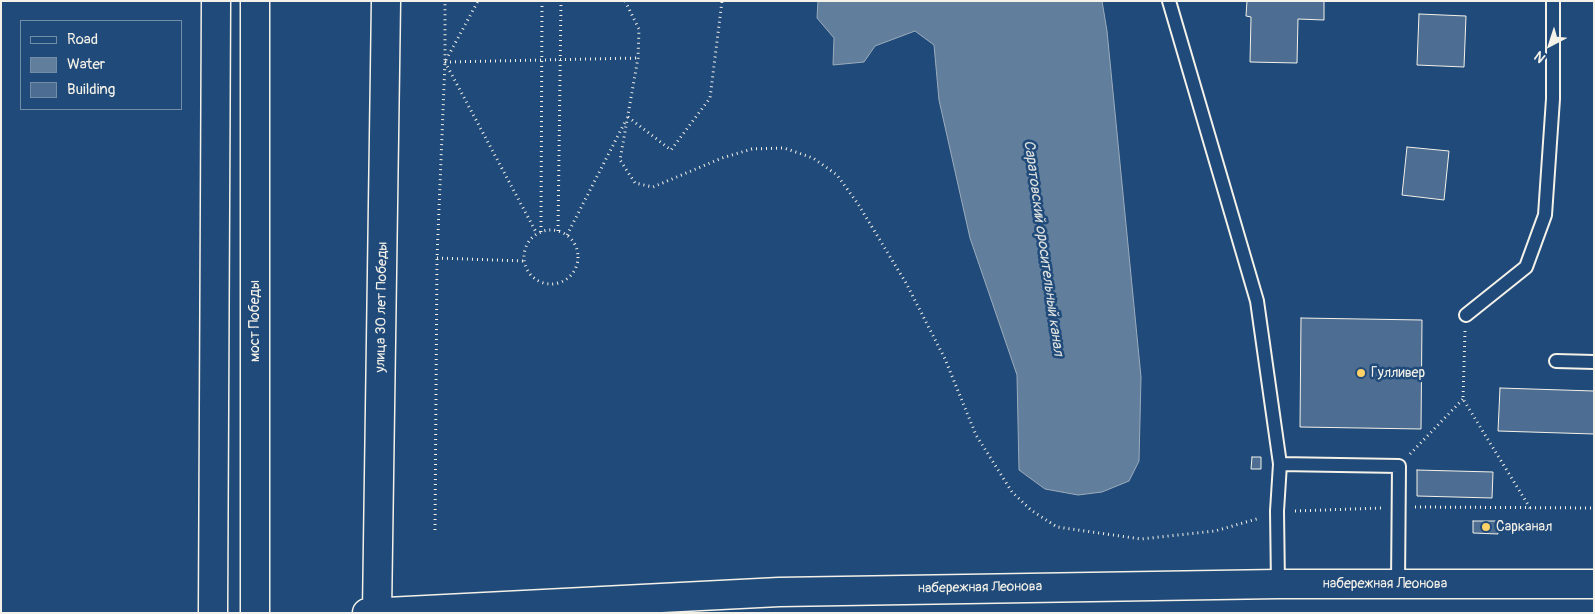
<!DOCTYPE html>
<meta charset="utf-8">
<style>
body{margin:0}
#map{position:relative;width:1595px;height:614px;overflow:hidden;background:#1f4a7a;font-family:Pangolin,sans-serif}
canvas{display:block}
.frame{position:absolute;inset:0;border:2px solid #f4f1e8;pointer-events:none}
.legend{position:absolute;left:20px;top:20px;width:162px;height:90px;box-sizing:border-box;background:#1f4a7a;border:1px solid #748da6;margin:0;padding:6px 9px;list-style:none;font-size:15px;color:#f4f1e8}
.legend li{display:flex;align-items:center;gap:10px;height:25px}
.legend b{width:25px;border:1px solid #748da6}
.north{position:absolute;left:1525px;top:20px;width:50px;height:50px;-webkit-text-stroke:4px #1f4a7a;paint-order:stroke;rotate:220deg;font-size:14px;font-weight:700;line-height:20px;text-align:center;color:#f4f1e8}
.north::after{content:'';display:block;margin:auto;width:18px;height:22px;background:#f4f1e8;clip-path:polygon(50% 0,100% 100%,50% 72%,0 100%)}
</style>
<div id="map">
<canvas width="1595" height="614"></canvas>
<div class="frame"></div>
<ul class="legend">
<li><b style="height:6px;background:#1f4a7a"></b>Road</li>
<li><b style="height:14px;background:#627e9d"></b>Water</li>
<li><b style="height:14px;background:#4d6e92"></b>Building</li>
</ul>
<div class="north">N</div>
</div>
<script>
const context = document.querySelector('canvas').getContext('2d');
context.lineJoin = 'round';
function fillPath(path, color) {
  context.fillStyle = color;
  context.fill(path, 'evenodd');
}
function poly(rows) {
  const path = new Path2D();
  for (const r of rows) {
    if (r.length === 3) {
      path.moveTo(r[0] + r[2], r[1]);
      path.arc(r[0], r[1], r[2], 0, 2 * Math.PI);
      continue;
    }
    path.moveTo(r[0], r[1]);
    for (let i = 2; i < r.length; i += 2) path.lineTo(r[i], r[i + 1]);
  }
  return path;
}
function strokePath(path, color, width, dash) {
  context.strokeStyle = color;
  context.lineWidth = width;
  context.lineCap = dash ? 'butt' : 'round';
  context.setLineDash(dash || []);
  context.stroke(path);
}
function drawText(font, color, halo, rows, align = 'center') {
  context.font = font + ' Pangolin,sans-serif';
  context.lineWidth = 5;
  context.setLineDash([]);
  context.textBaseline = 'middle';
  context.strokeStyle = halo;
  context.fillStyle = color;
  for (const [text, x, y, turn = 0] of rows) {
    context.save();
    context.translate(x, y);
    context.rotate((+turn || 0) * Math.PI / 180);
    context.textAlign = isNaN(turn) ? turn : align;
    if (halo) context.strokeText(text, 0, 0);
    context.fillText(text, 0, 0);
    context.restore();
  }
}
const water = poly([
 [818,1,1102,1,1107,31,1141,377,1139,461,1129,481,1102,492,1078,495,1045,489,1019,470,1017,375,970,238,939,100,934,45,915,31,875,46,864,62,833,65,834,38,817,18,818,1]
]);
fillPath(water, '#627e9d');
strokePath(water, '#9cacbb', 1);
const building = poly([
 [1247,1,1324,1,1324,20,1298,19,1297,63,1250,62,1251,17,1246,16,1247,1],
 [1419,14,1466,16,1464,67,1417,65,1419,14],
 [1407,147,1449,151,1444,200,1402,195,1407,147],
 [1301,318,1422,320,1421,429,1300,427,1301,318],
 [1500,388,1594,391,1594,434,1498,431,1500,388],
 [1252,457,1261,457,1261,469,1251,469,1252,457],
 [1417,470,1493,472,1492,498,1417,496,1417,470],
 [1473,521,1498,521,1498,534,1473,533,1473,521]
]);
fillPath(building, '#4d6e92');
strokePath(building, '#f4f1e8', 1);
const lane = poly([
 [1169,1,1257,301,1280,464,1277,511,1278,584],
 [1466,315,1526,267,1545,215,1553,99,1553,1],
 [1556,361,1594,362],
 [1280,464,1399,466,1398,584]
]);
const secondary = poly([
 [377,612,386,1],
 [213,613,216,1],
 [255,613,255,1],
 [367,613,779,592,1278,584,1594,584]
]);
strokePath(lane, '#f4f1e8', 16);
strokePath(secondary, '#f4f1e8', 31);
strokePath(poly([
 [625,1,639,29,638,58,620,160,635,183,653,187,722,158,752,149,784,148,813,158,837,175,858,204,906,283,945,359,976,435,1012,492,1031,510,1057,527,1141,539,1215,531,1260,518],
 [446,60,478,1],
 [445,62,537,234],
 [445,62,638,58],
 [628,117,671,150,710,98,722,1],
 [551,257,27],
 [558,231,561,1],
 [541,232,542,1],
 [567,235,626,120],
 [437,258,524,261],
 [1465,331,1463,399,1530,508],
 [1410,454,1463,399],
 [1415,507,1594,508],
 [1295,511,1381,508],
 [435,530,437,258,445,62,445,1]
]), '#f4f1e8', 3, [1, 4]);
strokePath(lane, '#1f4a7a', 12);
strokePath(secondary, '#1f4a7a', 28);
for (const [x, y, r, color] of [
 [1361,373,5,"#ffd166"],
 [1486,527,5,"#ffd166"]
]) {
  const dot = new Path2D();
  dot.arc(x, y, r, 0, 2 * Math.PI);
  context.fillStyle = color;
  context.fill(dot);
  strokePath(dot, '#1f4a7a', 2);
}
drawText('14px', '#f4f1e8', '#1f4a7a', [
 ["улица 30 лет Победы",382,307,-89],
 ["мост Победы",255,321,-90],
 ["набережная Леонова",1385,584],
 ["набережная Леонова",980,588,-1]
]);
drawText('14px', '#f4f1e8', '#1f4a7a', [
 ["Гулливер",1371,373],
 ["Сарканал",1496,527]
], 'left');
drawText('italic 15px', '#dee0dd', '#1f4a7a', [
 ["Саратовский оросительный канал",1043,248,82]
]);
</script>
